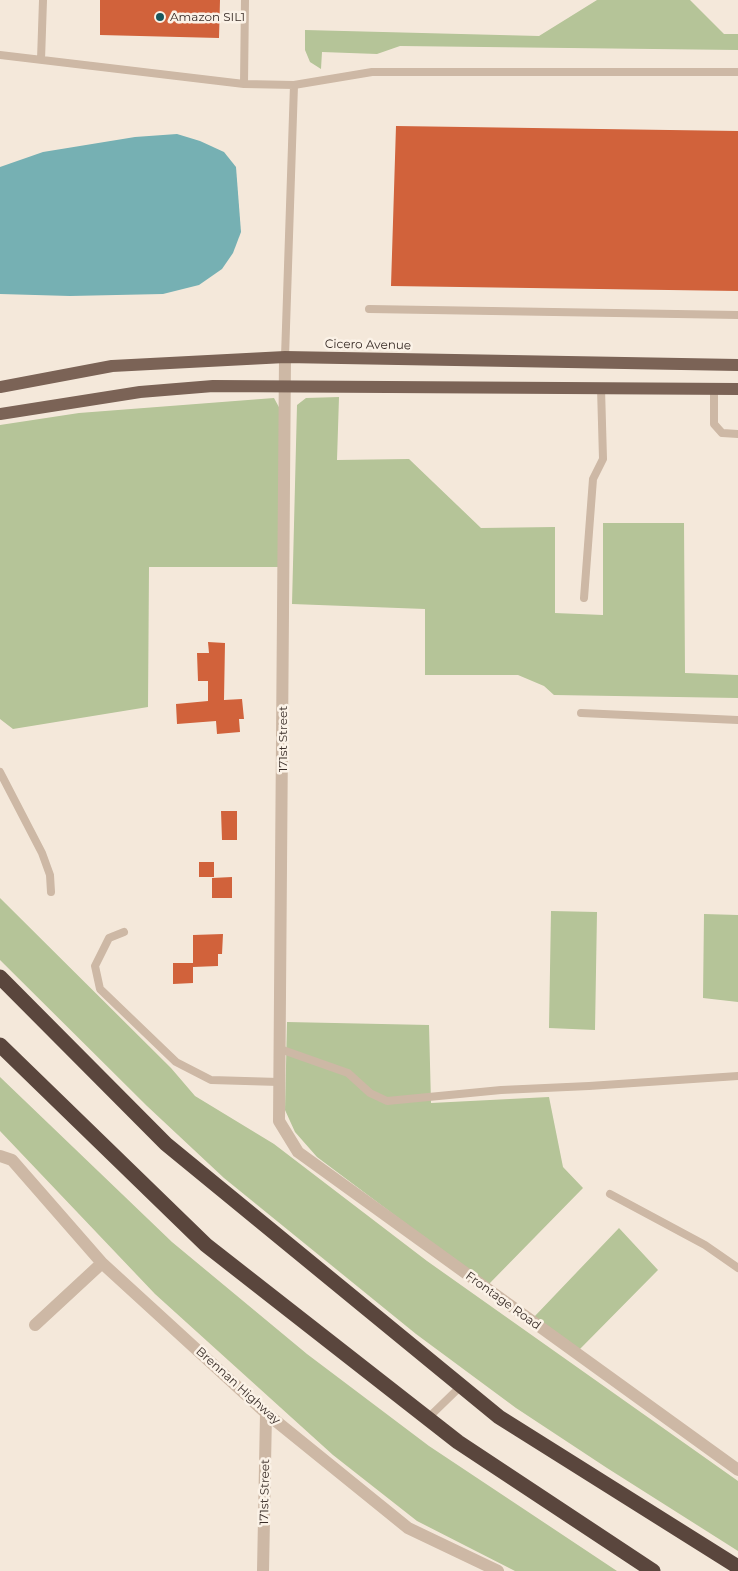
<!DOCTYPE html>
<style>
body{margin:0}
canvas{display:block;background:#f4e8da}
</style>
<canvas width="738" height="1571"></canvas>
<script>
const context = document.querySelector('canvas').getContext('2d');
context.lineJoin = 'round';
function fillPath(path, color) {
  context.fillStyle = color;
  context.fill(path, 'evenodd');
}
function poly(rows) {
  const path = new Path2D();
  for (const r of rows) {
    path.moveTo(r[0], r[1]);
    for (let i = 2; i < r.length; i += 2) path.lineTo(r[i], r[i + 1]);
  }
  return path;
}
function strokePath(path, color, width, dash) {
  context.strokeStyle = color;
  context.lineWidth = width;
  context.lineCap = dash ? 'butt' : 'round';
  context.setLineDash(dash || []);
  context.stroke(path);
}
function drawText(font, color, halo, rows, align = 'center') {
  context.font = font + ' Montserrat,sans-serif';
  context.lineWidth = 5;
  context.setLineDash([]);
  context.textBaseline = 'middle';
  context.strokeStyle = halo;
  context.fillStyle = color;
  for (const [text, x, y, turn = 0] of rows) {
    context.save();
    context.translate(x, y);
    context.rotate((+turn || 0) * Math.PI / 180);
    context.textAlign = isNaN(turn) ? turn : align;
    if (halo) context.strokeText(text, 0, 0);
    context.fillText(text, 0, 0);
    context.restore();
  }
}
fillPath(poly([
 [597,0,690,0,724,34,738,34,738,50,400,46,377,54,322,52,321,69,310,62,305,50,305,30,539,36],
 [339,397,337,460,409,459,481,528,555,527,555,613,603,615,603,523,684,523,685,673,738,675,738,698,554,695,544,686,518,675,425,675,425,609,292,604,297,405,306,398],
 [274,398,281,411,281,567,149,567,148,707,13,729,0,719,0,425,79,413],
 [0,898,171,1068,195,1096,274,1144,427,1261,738,1481,738,1551,607,1468,516,1408,416,1334,224,1178,147,1106,0,960],
 [551,911,597,912,595,1030,549,1028],
 [704,914,738,915,738,1002,703,998],
 [287,1022,429,1025,431,1103,549,1097,563,1167,583,1188,488,1285,317,1157,295,1132,285,1110],
 [0,1077,172,1242,307,1354,429,1446,617,1571,515,1571,417,1521,333,1455,155,1294,0,1131],
 [619,1228,658,1270,578,1351,534,1317]
]), '#b5c498');
fillPath(poly([
 [177,134,200,141,224,152,236,167,241,232,233,253,222,269,199,285,163,294,70,296,0,294,0,167,43,152,135,137]
]), '#76b0b3');
fillPath(poly([
 [100,0,220,0,219,38,100,35],
 [396,126,738,131,738,291,391,286],
 [208,642,225,643,224,700,242,699,244,719,239,719,240,732,217,734,216,721,177,724,176,704,208,701,208,681,198,681,197,653,209,653],
 [221,811,237,811,237,840,222,840],
 [199,862,214,862,214,877,199,877],
 [232,877,232,898,212,898,212,878],
 [223,934,222,954,218,954,218,966,193,967,193,983,173,984,173,963,193,963,193,935]
]), '#d1623b');
strokePath(poly([
 [0,55,244,84,294,85,285,357],
 [41,60,43,0],
 [244,84,245,0],
 [294,85,372,72,738,72],
 [369,309,738,315],
 [714,389,714,424,722,433,738,434],
 [584,598,593,479,603,459,601,388],
 [581,713,738,720],
 [0,772,42,853,50,875,51,892],
 [124,932,109,938,95,966,100,989,176,1062,211,1080,279,1082],
 [280,1049,348,1073,370,1093,387,1101,501,1090,589,1086,738,1076],
 [610,1194,705,1245,738,1268],
 [428,1418,461,1386]
]), '#cdb8a5', 8);
strokePath(poly([
 [285,357,279,1121,298,1152,738,1470],
 [0,1156,12,1160,102,1263,266,1413,408,1528,498,1571],
 [35,1325,102,1263],
 [263,1571,266,1413]
]), '#cdb8a5', 12);
strokePath(poly([
 [0,387,112,366,285,357,738,365],
 [0,414,140,392,213,386,738,389]
]), '#7b6356', 12);
strokePath(poly([
 [0,977,166,1144,499,1417,738,1567],
 [0,1045,206,1245,458,1442,653,1571]
]), '#5a463d', 15);
for (const [x, y, r, color] of [
 [160,17,5,"#18575d"]
]) {
  const dot = new Path2D();
  dot.arc(x, y, r, 0, 2 * Math.PI);
  context.fillStyle = color;
  context.fill(dot);
  strokePath(dot, '#fbf2e7', 2);
}
drawText('12px', '#382c27', '#fbf2e7', [
 ["Amazon SIL1",170,17]
], 'left');
drawText('12px', '#382c27', '#fbf2e7', [
 ["Cicero Avenue",368,345,1],
 ["171st Street",283,739,-90],
 ["Frontage Road",503,1301,36],
 ["Brennan Highway",238,1386,42],
 ["171st Street",265,1492,-89]
]);
</script>
